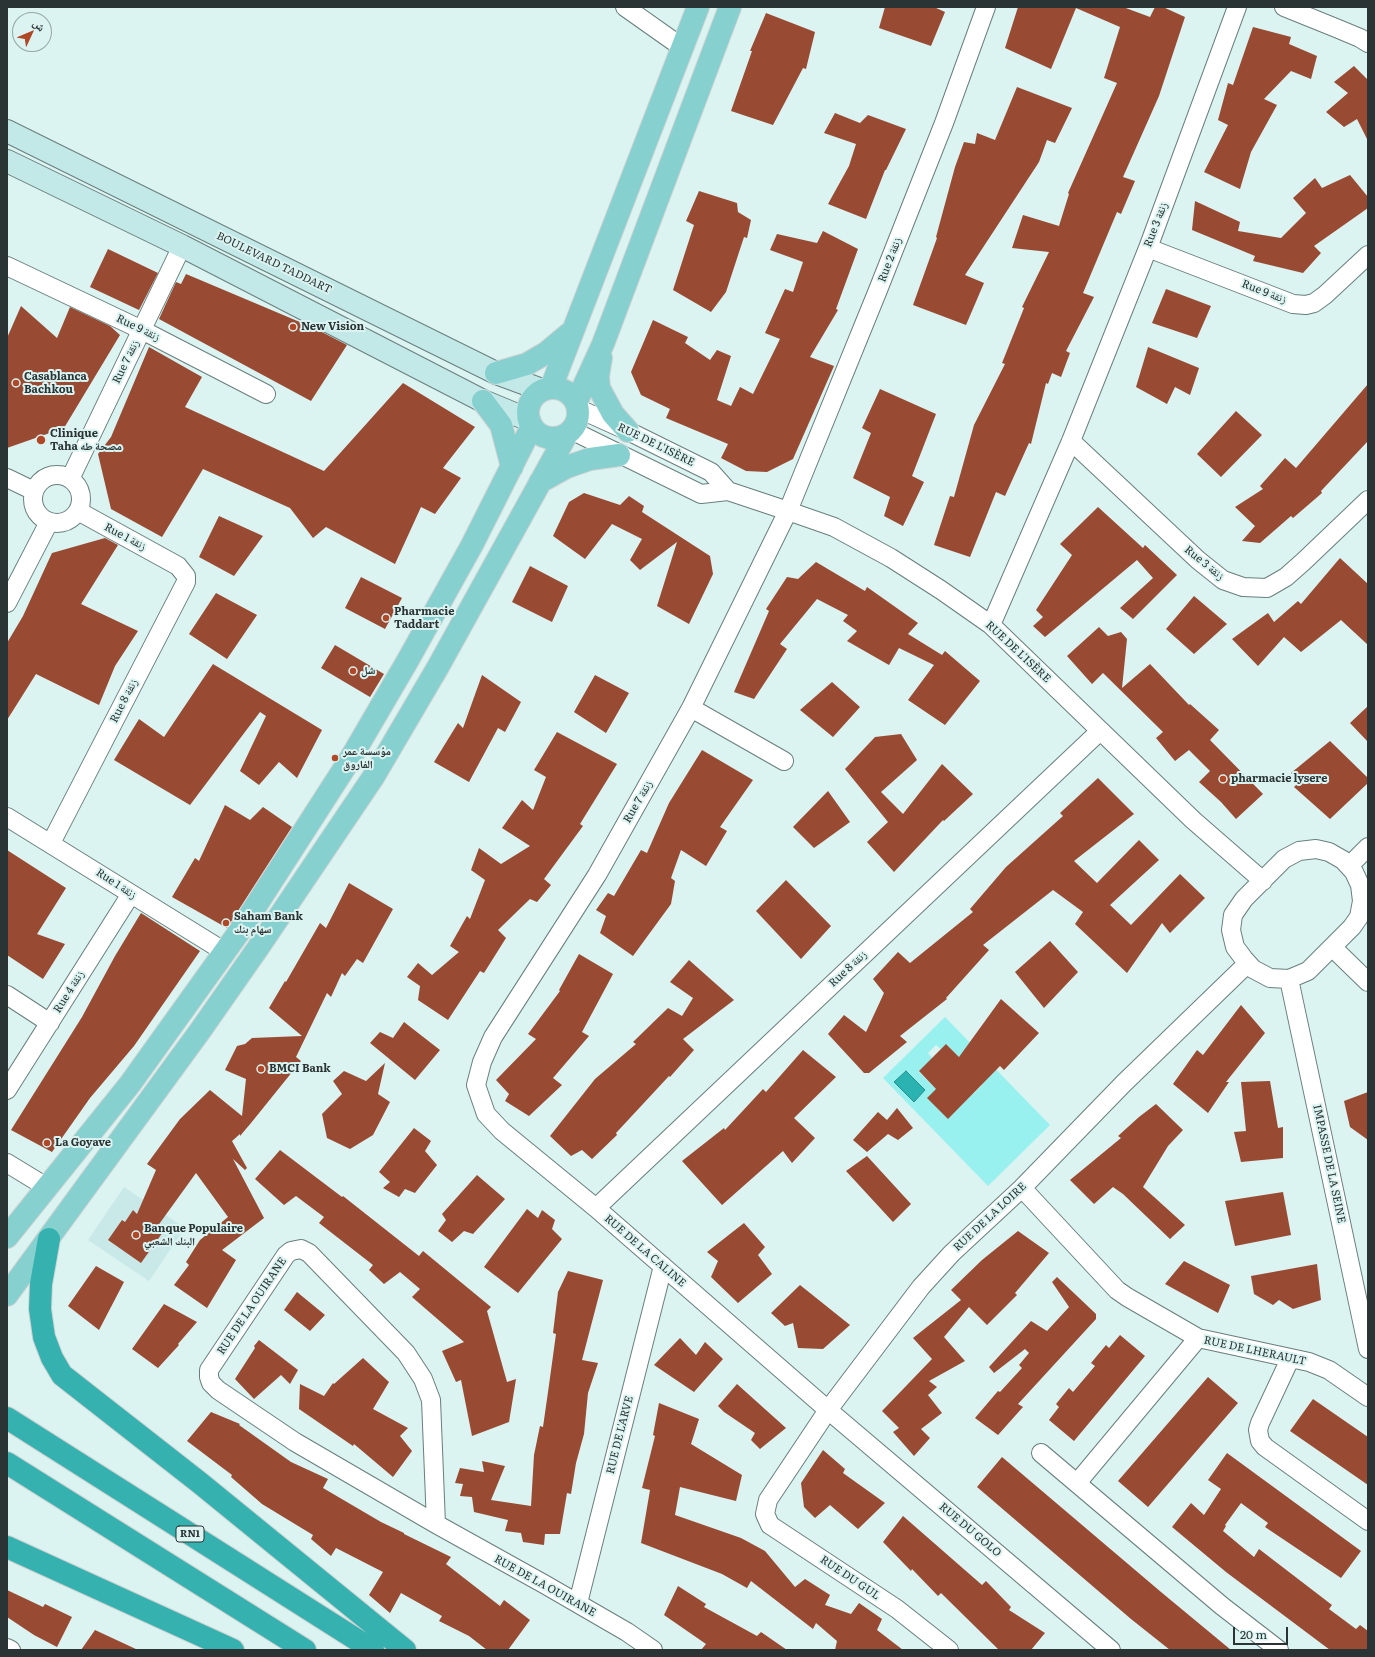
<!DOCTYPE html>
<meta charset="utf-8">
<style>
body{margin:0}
#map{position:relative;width:1375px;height:1657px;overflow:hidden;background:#dbf3f1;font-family:Literata,"Noto Naskh Arabic",serif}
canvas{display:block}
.frame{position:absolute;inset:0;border:8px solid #2b3434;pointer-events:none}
.north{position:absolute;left:12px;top:12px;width:40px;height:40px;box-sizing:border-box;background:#dbf3f1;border:1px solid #95a7a5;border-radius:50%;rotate:46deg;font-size:11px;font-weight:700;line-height:16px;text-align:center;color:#2b3434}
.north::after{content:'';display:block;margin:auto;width:14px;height:18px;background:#b04827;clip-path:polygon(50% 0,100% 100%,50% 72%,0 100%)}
.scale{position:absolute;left:1233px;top:1627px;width:55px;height:18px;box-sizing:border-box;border:2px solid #2b3434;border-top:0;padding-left:5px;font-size:12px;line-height:14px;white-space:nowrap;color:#2b3434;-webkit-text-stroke:3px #dbf3f1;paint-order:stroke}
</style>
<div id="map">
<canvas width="1375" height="1657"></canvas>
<div class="frame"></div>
<div class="north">ش</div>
<div class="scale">20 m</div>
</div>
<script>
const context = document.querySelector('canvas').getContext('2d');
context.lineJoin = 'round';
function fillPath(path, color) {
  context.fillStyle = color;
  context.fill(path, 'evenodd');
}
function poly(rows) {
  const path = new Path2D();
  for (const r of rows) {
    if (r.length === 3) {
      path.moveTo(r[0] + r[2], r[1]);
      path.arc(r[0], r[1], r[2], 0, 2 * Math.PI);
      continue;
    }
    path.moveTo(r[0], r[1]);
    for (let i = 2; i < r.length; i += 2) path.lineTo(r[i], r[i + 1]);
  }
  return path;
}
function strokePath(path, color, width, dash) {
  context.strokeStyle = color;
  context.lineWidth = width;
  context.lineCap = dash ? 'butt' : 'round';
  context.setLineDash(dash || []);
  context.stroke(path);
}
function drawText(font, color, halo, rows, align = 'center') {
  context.font = font + ' Literata,"Noto Naskh Arabic",serif';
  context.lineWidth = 4;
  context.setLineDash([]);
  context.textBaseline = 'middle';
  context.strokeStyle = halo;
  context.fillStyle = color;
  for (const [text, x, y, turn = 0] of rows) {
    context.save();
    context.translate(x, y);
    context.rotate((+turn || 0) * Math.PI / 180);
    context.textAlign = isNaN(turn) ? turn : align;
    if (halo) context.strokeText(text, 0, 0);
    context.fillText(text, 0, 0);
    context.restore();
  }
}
fillPath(poly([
 [124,1187,185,1228,149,1281,88,1240]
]), '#c8e9e8');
fillPath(poly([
 [945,1017,1050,1125,988,1186,883,1078],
 [946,1044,960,1058,966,1069,982,1085,973,1094,970,1092,936,1089,919,1072,932,1058,928,1053,936,1045,941,1049]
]), '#98f1ee');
const water = poly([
 [906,1071,925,1090,914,1102,894,1082,906,1071]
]);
fillPath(water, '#2ab3b0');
strokePath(water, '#2a8d8b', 1);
fillPath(poly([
 [885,7,934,7,945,12,931,46,879,28],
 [1018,7,1123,7,1150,17,1155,7,1163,7,1185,17,1159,96,1123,177,1135,181,1121,214,1117,212,1083,293,1094,297,1066,351,1070,353,1061,377,1052,373,1048,384,1046,383,1031,444,1029,443,1005,496,996,492,970,557,934,545,950,496,954,497,974,425,1005,364,1002,363,1024,308,1022,307,1049,252,1012,248,1023,215,1059,226,1069,194,1068,193,1117,83,1104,78,1120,27,1076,8,1051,69,1005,48],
 [766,13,815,32,806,69,803,68,773,125,731,111,752,51,750,51],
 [1253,27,1291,37,1289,44,1317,56,1311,79,1291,71,1264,99,1277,105,1251,152,1240,189,1204,172,1228,125,1218,120,1228,83,1233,85],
 [1354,66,1368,80,1368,141,1357,119,1344,127,1326,112,1348,93,1334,82],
 [1017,87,1072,108,1055,143,1047,140,1039,162,965,275,984,283,966,325,913,305,937,238,936,237,955,167,964,142,975,144,977,133,995,140],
 [835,113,860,123,868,115,906,129,886,170,885,170,866,219,828,204,849,166,856,144,824,133],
 [1350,175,1368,197,1368,208,1314,246,1321,253,1303,273,1253,261,1255,256,1192,230,1195,201,1240,222,1238,231,1281,238,1306,213,1293,198,1315,178,1322,188],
 [699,191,737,203,738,212,751,220,747,238,744,237,726,292,711,312,673,290,694,225,686,221],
 [823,231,858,249,836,309,838,310,810,357,834,366,793,459,767,472,746,471,721,458,728,444,666,418,670,409,641,395,631,372,653,320,688,337,685,343,710,360,717,350,731,356,717,400,731,406,740,387,753,394,780,339,765,333,785,289,793,292,803,262,770,250,777,234,817,243],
 [108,249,158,273,139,310,90,287],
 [186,274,314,328,347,345,311,401,159,319,176,282,181,284],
 [1166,289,1211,306,1197,338,1152,323],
 [21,306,57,338,70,307,110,326,120,335,64,428,7,448,7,338],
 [149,347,202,377,185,407,324,471,403,383,475,427,443,468,461,478,435,514,421,507,395,564,326,527,313,538,290,508,203,469,162,537,111,509,98,454,111,437],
 [1148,347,1199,368,1190,395,1175,387,1167,404,1136,387],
 [1368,384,1368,441,1321,491,1322,493,1293,518,1291,516,1260,543,1242,541,1255,526,1235,507,1263,489,1260,486,1285,458,1296,468],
 [880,389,936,414,912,476,924,482,903,526,884,516,890,497,853,478,871,433,862,428],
 [1236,411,1262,435,1221,477,1197,454],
 [584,493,620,505,629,496,644,506,642,512,710,556,713,574,689,624,657,606,677,542,640,570,630,560,642,539,612,524,585,559,553,536,569,502],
 [1098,507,1143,548,1145,545,1177,575,1133,619,1120,608,1153,578,1137,560,1045,637,1033,626,1043,617,1036,610,1072,555,1060,544],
 [219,516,263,536,234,576,199,557],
 [105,538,118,545,81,604,138,631,115,666,99,705,36,674,7,720,7,643,23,616,52,553],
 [1340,558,1368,584,1368,645,1341,620,1301,652,1284,637,1258,666,1232,639,1268,613,1274,622,1298,601,1301,604],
 [816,562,865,591,867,587,918,623,908,634,942,655,945,651,980,681,945,725,908,700,934,665,899,648,889,665,847,641,857,631,843,621,848,615,817,599,780,644,787,649,754,699,734,692,769,611,766,609,787,577,798,579],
 [530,566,568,586,552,622,512,602],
 [361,577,402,598,385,629,345,608],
 [216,593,257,615,227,659,189,634],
 [1194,596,1227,624,1194,654,1166,629],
 [1099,627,1108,636,1121,632,1127,639,1122,688,1150,664,1189,705,1190,704,1219,730,1210,740,1263,794,1236,819,1221,802,1199,782,1210,771,1189,750,1175,761,1156,738,1163,732,1103,673,1092,684,1067,656],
 [335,645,384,674,370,697,321,668],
 [213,664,322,730,297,778,279,762,259,785,240,771,266,716,260,712,190,805,114,760,139,719,164,737],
 [482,675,521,702,505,732,498,728,469,782,434,762,458,723,463,728],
 [595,675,629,693,606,733,574,712],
 [832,682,860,707,833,737,800,710],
 [1368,706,1368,742,1350,723],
 [557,732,617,764,580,824,583,826,544,879,551,885,537,902,530,899,498,930,506,938,484,973,480,971,448,1020,418,1000,420,986,407,977,418,963,432,975,459,952,450,946,467,916,470,919,485,880,471,870,479,848,501,864,530,846,502,828,522,800,533,810,546,777,534,770],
 [901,734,917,760,881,792,903,814,942,764,973,794,944,821,943,820,894,872,867,842,888,822,845,769,875,737],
 [1330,741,1368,778,1368,783,1330,819,1294,787,1300,781,1291,773],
 [702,750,753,780,720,827,727,831,706,866,681,850,671,878,675,881,671,904,633,956,600,933,606,916,596,910,608,893,614,896,641,850,647,853,669,803],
 [1098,778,1134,814,1074,861,1097,883,1139,840,1159,860,1110,905,1131,925,1180,874,1205,898,1170,933,1162,923,1127,973,1075,924,1083,912,1053,890,983,945,989,950,946,998,947,999,900,1036,907,1042,869,1073,864,1073,828,1034,844,1015,866,1032,884,993,873,979,898,952,910,963,973,912,970,909,1006,867,1063,816,1060,813],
 [828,791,850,822,814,848,793,827],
 [225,805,250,820,263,807,292,827,227,928,172,897,195,858,199,861],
 [7,850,66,888,37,934,65,944,43,979,7,955],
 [786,880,831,926,801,959,756,911],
 [349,883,393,909,363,963,357,959,345,976,342,973,331,997,327,993,296,1057,301,1061,251,1123,240,1136,240,1134,232,1141,247,1168,245,1170,233,1159,264,1218,222,1250,236,1260,207,1308,174,1285,189,1265,186,1262,200,1240,228,1217,196,1173,157,1227,163,1232,141,1263,108,1240,122,1220,125,1222,133,1210,137,1214,156,1170,147,1164,180,1119,210,1090,242,1116,246,1079,225,1070,237,1046,245,1044,252,1038,302,1036,269,1008,285,981,286,982,320,923,326,928],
 [141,913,200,951,134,1046,90,1098,52,1152,11,1130,82,1017,115,956],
 [1050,941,1078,972,1044,1008,1015,972],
 [579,954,613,974,582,1032,589,1036,553,1078,562,1085,529,1116,505,1101,509,1094,496,1080,536,1039,528,1034,560,991,559,990],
 [689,960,734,1000,683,1039,694,1050,670,1077,669,1076,616,1133,617,1135,592,1159,582,1150,571,1156,550,1136,595,1079,636,1044,633,1042,668,1008,682,1016,693,998,670,982],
 [1001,999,1039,1033,1004,1070,1000,1066,948,1119,927,1098,936,1089,919,1071,946,1044,959,1057],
 [1241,1005,1265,1033,1226,1082,1229,1082,1208,1113,1173,1084,1197,1050,1203,1055],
 [404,1022,440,1050,415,1080,370,1043,380,1032,393,1038],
 [803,1050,836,1077,794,1118,815,1138,792,1163,783,1151,722,1205,682,1161,724,1128,725,1130,763,1089,766,1092],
 [385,1063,378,1094,390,1102,373,1135,350,1149,327,1138,322,1114,342,1094,333,1081,344,1071,366,1081],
 [1270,1081,1278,1128,1283,1127,1283,1158,1241,1162,1234,1132,1246,1131,1241,1082],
 [1368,1092,1368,1140,1350,1127,1344,1101],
 [1156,1104,1183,1130,1168,1146,1143,1187,1185,1225,1170,1239,1123,1194,1113,1187,1094,1204,1070,1180,1121,1138,1118,1136,1139,1117],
 [897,1108,913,1128,898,1140,888,1134,867,1152,853,1140,878,1112,887,1120],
 [414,1128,431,1141,425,1151,437,1165,415,1193,405,1189,399,1197,383,1188,390,1182,379,1172],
 [280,1150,342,1197,343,1196,419,1256,423,1251,491,1307,487,1311,507,1382,516,1379,509,1422,472,1436,461,1380,456,1382,442,1351,464,1342,412,1297,420,1289,400,1272,384,1284,369,1270,373,1265,319,1223,324,1217,296,1196,284,1205,255,1179],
 [867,1156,911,1204,893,1222,846,1171],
 [477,1175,505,1199,473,1234,464,1231,452,1242,438,1231,446,1220,442,1214],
 [1283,1192,1291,1235,1235,1246,1225,1201],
 [527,1209,538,1218,542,1210,555,1220,552,1229,562,1239,518,1293,484,1267],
 [744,1223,765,1247,758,1255,772,1274,738,1303,711,1277,718,1261,707,1252],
 [1018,1231,1049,1253,1015,1293,1017,1295,987,1325,969,1307,944,1337,965,1361,929,1381,937,1387,928,1395,942,1413,921,1429,930,1438,914,1456,893,1432,899,1428,882,1411,932,1359,913,1338,961,1300,951,1290,982,1260],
 [1184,1261,1230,1285,1218,1313,1165,1284],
 [1317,1264,1321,1300,1293,1309,1279,1300,1273,1305,1254,1294,1251,1276],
 [96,1266,124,1282,99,1330,68,1306],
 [568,1271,603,1280,582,1360,598,1363,588,1393,584,1434,576,1463,571,1494,567,1493,560,1534,545,1534,544,1545,523,1542,521,1533,505,1531,508,1520,474,1512,472,1497,460,1496,463,1484,455,1483,460,1468,484,1472,482,1461,505,1466,491,1500,531,1506,534,1455,540,1426,543,1427,549,1385,556,1334,553,1333,558,1292],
 [1057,1277,1096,1314,1096,1319,1018,1404,1023,1407,998,1435,975,1418,998,1391,1000,1392,1022,1368,1019,1365,1029,1353,1025,1349,994,1373,989,1367,1031,1321,1047,1331,1069,1307,1052,1282],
 [800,1285,850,1325,823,1349,798,1348,793,1323,785,1326,771,1313],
 [297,1292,325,1315,310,1331,284,1310],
 [164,1304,197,1322,178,1344,179,1345,158,1368,132,1349],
 [1120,1335,1145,1356,1074,1441,1049,1420,1059,1407,1056,1404,1069,1388,1073,1392,1095,1366,1091,1363,1106,1345,1109,1348],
 [680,1338,696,1355,705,1342,723,1359,694,1392,654,1365],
 [259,1340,298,1370,290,1384,281,1375,254,1399,235,1379,255,1348,254,1346],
 [363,1358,389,1382,373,1409,408,1428,400,1436,412,1451,393,1477,354,1444,353,1446,299,1409,300,1384,324,1396,333,1383,334,1384],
 [1208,1377,1238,1403,1148,1507,1118,1481],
 [737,1384,786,1428,760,1449,751,1440,755,1433,724,1412,718,1406],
 [1313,1399,1368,1437,1368,1485,1290,1431],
 [659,1403,699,1419,691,1444,742,1475,736,1501,680,1487,675,1515,741,1538,765,1551,795,1587,805,1579,830,1595,825,1605,851,1614,859,1603,882,1619,877,1630,903,1650,835,1650,837,1641,816,1623,813,1629,751,1581,747,1588,722,1574,641,1543,650,1490,642,1488,655,1436,653,1435],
 [211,1412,240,1424,239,1425,291,1462,328,1479,323,1488,381,1522,404,1533,404,1534,451,1557,446,1564,500,1606,504,1600,530,1620,508,1650,487,1650,469,1636,439,1621,442,1616,401,1593,390,1613,369,1595,383,1572,336,1548,331,1556,311,1539,313,1535,262,1504,231,1477,232,1475,187,1441],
 [823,1450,845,1469,843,1473,885,1503,858,1529,830,1505,815,1518,804,1507,801,1483],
 [1227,1453,1361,1551,1341,1578,1265,1527,1268,1523,1241,1503,1225,1525,1226,1526,1223,1531,1254,1557,1259,1549,1332,1605,1329,1609,1356,1629,1360,1625,1368,1631,1368,1650,1330,1650,1226,1572,1172,1527,1191,1503,1204,1515,1221,1489,1208,1480],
 [1002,1457,1161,1592,1231,1650,1170,1650,1131,1619,977,1487],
 [903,1516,982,1585,986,1581,1011,1607,1009,1610,1045,1633,1031,1650,999,1650,941,1593,938,1596,912,1569,911,1571,883,1542],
 [678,1586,706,1604,704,1607,757,1636,761,1632,787,1650,701,1650,706,1644,664,1615],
 [7,1590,43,1607,45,1604,72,1617,57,1647,34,1635,7,1617],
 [95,1630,138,1650,81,1650]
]), '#984a32');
const street = poly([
 [625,7,683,48],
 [986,7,944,123,878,290,788,511,691,708,597,875,493,1037,482,1062,476,1085,486,1114,502,1131,596,1208,828,1410,1111,1650],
 [1284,7,1336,28,1360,38,1368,43],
 [1148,248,1293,304,1306,305,1314,303,1325,295,1368,255],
 [7,266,142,330,266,394],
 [577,408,628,431,711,472,728,491],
 [571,430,701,494,728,491,788,511,834,527,891,558,941,590,991,625,1193,820,1263,881],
 [1071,441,1198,560,1223,580,1243,587,1267,588,1286,577,1303,562,1368,500],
 [57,499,24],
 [7,478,34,491],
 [70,479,182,246],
 [7,603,49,522],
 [991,625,1071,441,1148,248,1237,7],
 [691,708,784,761],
 [7,817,225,952],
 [51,843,186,582,186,576,178,566,78,511],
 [1316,849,1329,852,1343,860,1354,872,1360,885,1362,901,1359,917,1352,927,1308,971,1289,979,1270,978,1253,969,1244,959,1235,947,1231,930,1233,915,1244,899,1284,859,1299,851,1316,849],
 [1349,866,1368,847],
 [1332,947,1368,982],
 [1289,979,1368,1349],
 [7,995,50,1023],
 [7,1090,131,894],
 [7,1163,48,1188],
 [1022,1188,1117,1290,1127,1297,1198,1338,1309,1362,1329,1370,1368,1397],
 [596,1208,1100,731],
 [1290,1359,1260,1423,1258,1430,1260,1441,1265,1447,1368,1521],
 [1041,1453,1222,1606,1279,1650],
 [1077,1483,1198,1338],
 [436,1524,431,1400,423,1379,406,1353,309,1253,301,1249,291,1251,286,1255,209,1370,209,1377,211,1383,218,1390,295,1442,436,1524,544,1584,627,1632,653,1650],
 [578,1603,663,1266],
 [7,1648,11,1650],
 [949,1650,897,1609,770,1525,765,1514,768,1500,828,1410,921,1287,952,1253,1022,1188,1124,1083,1247,964]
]);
const secondary = poly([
 [7,131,496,373,542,390],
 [7,161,182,246,483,401,529,420]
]);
const primary = poly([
 [601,358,598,376,599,388,613,414,628,431],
 [496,373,527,364,546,353,570,333],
 [551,388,698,7],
 [553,413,25],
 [483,401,501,425,512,467],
 [576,403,603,344,730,7],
 [540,482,567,467,590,459,619,455],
 [7,1237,130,1084,239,932,349,761,408,660,472,545,532,426],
 [7,1295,200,1031,258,948,374,776,438,667,567,434]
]);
const highway = poly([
 [49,1239,41,1284,40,1309,44,1337,52,1358,62,1375,200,1483,405,1650],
 [7,1418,373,1650],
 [7,1463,305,1650],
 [7,1547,233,1650]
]);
strokePath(street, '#697f7d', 20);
strokePath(secondary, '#697f7d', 24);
strokePath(primary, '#d0d2d2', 24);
strokePath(highway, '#d0d2d2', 24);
strokePath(street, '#fff', 18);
strokePath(secondary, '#c2e8e7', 22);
strokePath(primary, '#86d1cf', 22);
strokePath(highway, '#35b2af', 22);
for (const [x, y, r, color] of [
 [293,327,4,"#b04827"],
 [16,383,4,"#b04827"],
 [41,440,5,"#b04827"],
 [386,618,4,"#b04827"],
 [353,671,4,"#b04827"],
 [335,758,4,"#b04827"],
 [1223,779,4,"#b04827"],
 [226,923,4,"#b04827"],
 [261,1069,4,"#b04827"],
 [47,1143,4,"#b04827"],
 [136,1235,4,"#b04827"]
]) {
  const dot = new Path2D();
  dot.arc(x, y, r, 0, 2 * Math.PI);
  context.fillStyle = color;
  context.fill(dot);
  strokePath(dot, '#dbf3f1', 1.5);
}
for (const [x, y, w] of [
 [190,1534,28]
]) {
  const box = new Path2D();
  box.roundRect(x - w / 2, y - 8, w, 16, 3);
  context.fillStyle = '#dbf3f1';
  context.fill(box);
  strokePath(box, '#2b3434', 1);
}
drawText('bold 10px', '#2b3434', null, [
 ["RN1",190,1534]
]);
drawText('11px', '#2b3434', '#dbf3f1', [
 ["Rue 3 زنقة",1156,225,-69],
 ["Rue 2 زنقة",890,260,-69],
 ["BOULEVARD TADDART",274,263,26],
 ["Rue 9 زنقة",1264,292,21],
 ["Rue 9 زنقة",138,328,26],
 ["Rue 7 زنقة",126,362,-64],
 ["RUE DE L'ISÈRE",656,445,26],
 ["Rue 1 زنقة",125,537,28],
 ["Rue 3 زنقة",1204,563,39],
 ["RUE DE L'ISÈRE",1018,652,43],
 ["Rue 8 زنقة",124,701,-63],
 ["Rue 7 زنقة",638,802,-60],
 ["Rue 1 زنقة",116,884,33],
 ["Rue 8 زنقة",848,969,-43],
 ["Rue 4 زنقة",69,992,-58],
 ["IMPASSE DE LA SEINE",1329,1164,78],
 ["RUE DE LA LOIRE",990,1217,-43],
 ["RUE DE LA CALINE",645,1251,41],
 ["RUE DE LA OUIRANE",252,1306,-56],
 ["RUE DE LHERAULT",1255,1351,12],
 ["RUE DE L'ARVE",620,1435,-76],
 ["RUE DU GOLO",970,1530,40],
 ["RUE DU GUL",850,1578,34],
 ["RUE DE LA OUIRANE",545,1586,29]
]);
drawText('bold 11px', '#2b3434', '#dbf3f1', [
 ["New Vision",301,327],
 ["Casablanca",24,377],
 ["Bachkou",24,390],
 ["Clinique",50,434],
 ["Taha مصحة طه",50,447],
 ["Pharmacie",394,612],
 ["Taddart",394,625],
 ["شل",361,671],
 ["مؤسسة عمر",343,752],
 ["الفاروق",343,765],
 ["pharmacie lysere",1231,779],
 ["Saham Bank",234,917],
 ["سهام بنك",234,930],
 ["BMCI Bank",269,1069],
 ["La Goyave",55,1143],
 ["Banque Populaire",144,1229],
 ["البنك الشعبي",144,1242]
], 'left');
</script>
